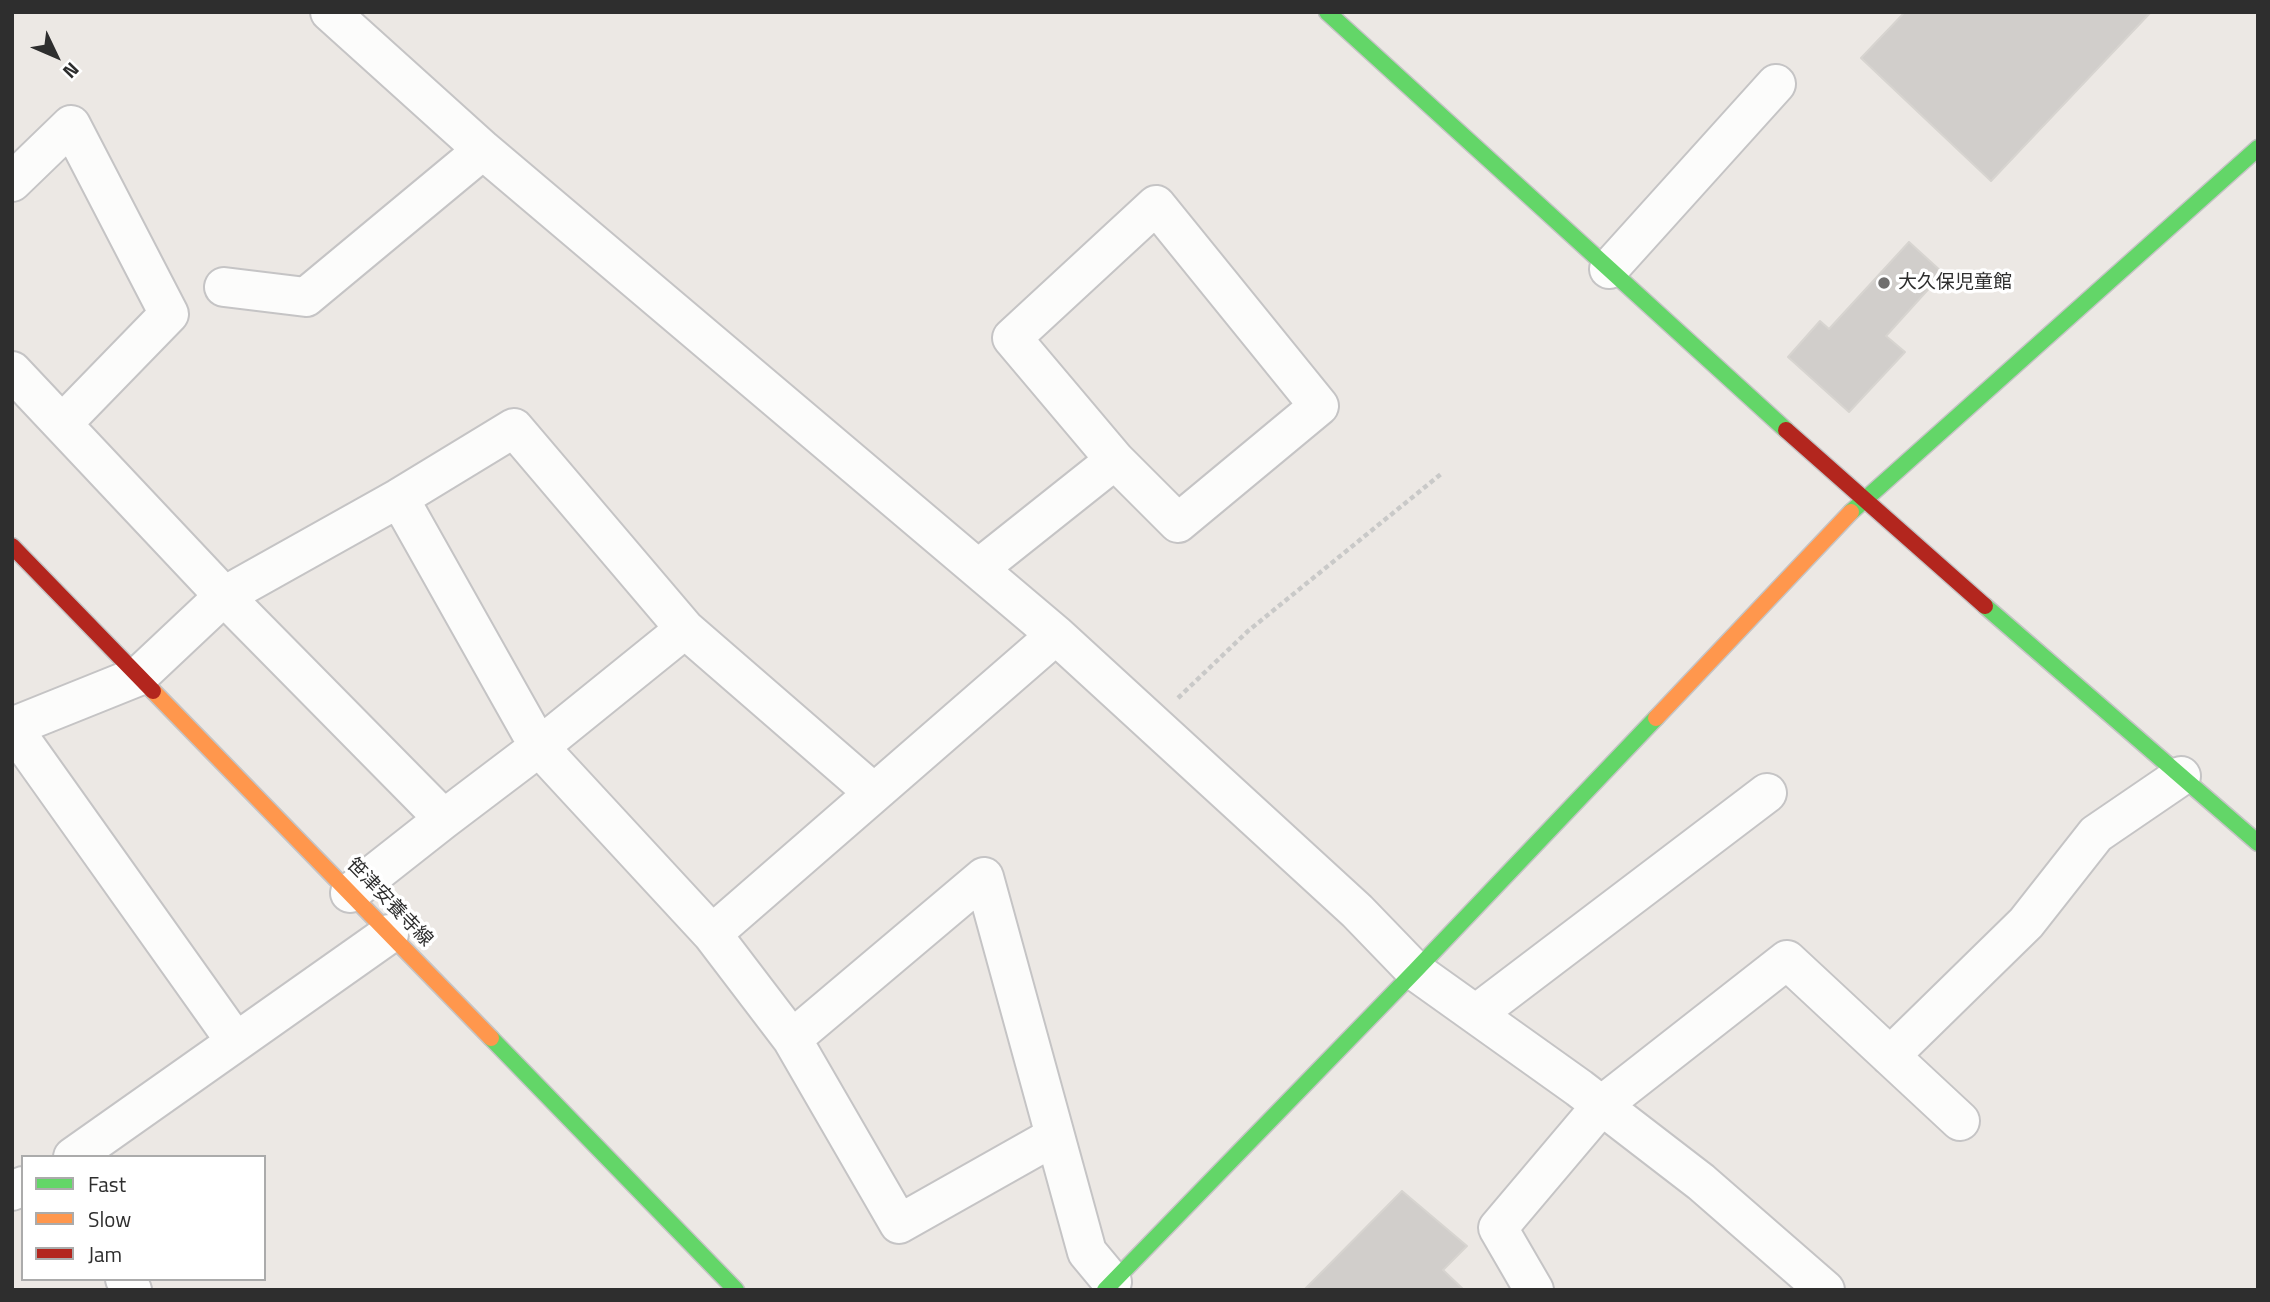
<!DOCTYPE html>
<meta charset="utf-8">
<style>
body{margin:0}
#map{position:relative;width:2270px;height:1302px;overflow:hidden;background:#ece8e4;font-family:"Titillium Web",sans-serif}
canvas{display:block}
.frame{position:absolute;inset:0;border:14px solid #2e2e2e;pointer-events:none}
.legend{position:absolute;left:21px;top:1155px;width:245px;height:126px;box-sizing:border-box;background:#fff;border:2px solid #ababab;margin:0;padding:9px 12px;list-style:none;font-size:21px;color:#2e2e2e}
.legend li{display:flex;align-items:center;gap:14px;height:35px}
.legend b{width:35px;border:2px solid #ababab}
.north{position:absolute;left:21px;top:21px;width:70px;height:70px;-webkit-text-stroke:5px #fff;paint-order:stroke;rotate:134deg;font-size:19px;font-weight:700;line-height:28px;text-align:center;color:#2e2e2e}
.north::after{content:'';display:block;margin:auto;width:24px;height:32px;background:#2e2e2e;clip-path:polygon(50% 0,100% 100%,50% 72%,0 100%)}
</style>
<div id="map">
<canvas width="2270" height="1302"></canvas>
<div class="frame"></div>
<ul class="legend">
<li><b style="height:9px;background:#63d668"></b>Fast</li>
<li><b style="height:9px;background:#ff974d"></b>Slow</li>
<li><b style="height:9px;background:#b3261e"></b>Jam</li>
</ul>
<div class="north">N</div>
</div>
<script>
const context = document.querySelector('canvas').getContext('2d');
context.lineJoin = 'round';
function fillPath(path, color) {
  context.fillStyle = color;
  context.fill(path, 'evenodd');
}
function poly(rows) {
  const path = new Path2D();
  for (const r of rows) {
    path.moveTo(r[0], r[1]);
    for (let i = 2; i < r.length; i += 2) path.lineTo(r[i], r[i + 1]);
  }
  return path;
}
function strokePath(path, color, width, dash) {
  context.strokeStyle = color;
  context.lineWidth = width;
  context.lineCap = dash ? 'butt' : 'round';
  context.setLineDash(dash || []);
  context.stroke(path);
}
function drawText(font, color, halo, rows, align = 'center') {
  context.font = font + ' "Titillium Web","Noto Sans JP",sans-serif';
  context.lineWidth = 7;
  context.setLineDash([]);
  context.textBaseline = 'middle';
  context.strokeStyle = halo;
  context.fillStyle = color;
  for (const [text, x, y, turn = 0] of rows) {
    context.save();
    context.translate(x, y);
    context.rotate((+turn || 0) * Math.PI / 180);
    context.textAlign = isNaN(turn) ? turn : align;
    if (halo) context.strokeText(text, 0, 0);
    context.fillText(text, 0, 0);
    context.restore();
  }
}
const building = poly([
 [1905,12,2151,12,1991,181,1861,58,1905,12],
 [1909,242,1943,273,1886,336,1905,352,1849,412,1788,357,1820,321,1829,329,1909,242],
 [1402,1191,1467,1246,1443,1270,1464,1290,1304,1290,1402,1191]
]);
fillPath(building, '#d1cecb');
strokePath(building, '#d7d4d0', 2);
const street = poly([
 [330,12,483,150,1056,635,1357,911,1415,971,1579,1088,1701,1182,1825,1290],
 [12,182,71,125,169,314,62,424],
 [1609,269,1776,84],
 [224,287,306,297,483,150],
 [12,371,224,596,139,676,12,727,236,1042],
 [399,498,224,596,444,819,539,747,399,498,514,428,685,629],
 [978,569,1115,460,1178,523,1319,406,1156,205,1012,338,1115,460],
 [1056,635,712,934,792,1039,984,877,1087,1252,1112,1282],
 [350,893,444,819],
 [712,934,539,747,685,629,874,793],
 [1476,1014,1767,793],
 [792,1039,899,1224,1055,1136],
 [1890,1056,2026,923,2096,834,2181,776],
 [73,1157,389,934],
 [12,1191,23,1186],
 [125,1279,132,1290],
 [1534,1290,1498,1228,1602,1105,1787,960,1960,1121]
]);
const fast = poly([
 [1327,12,1786,430],
 [1851,512,2258,148],
 [1985,606,2258,843],
 [491,1038,736,1290],
 [1105,1290,1415,971,1656,718]
]);
const slow = poly([
 [153,691,491,1038],
 [1656,718,1851,512]
]);
const jam = poly([
 [1786,430,1985,606],
 [12,546,153,691]
]);
strokePath(street, '#c5c4c5', 42);
strokePath(fast, '#c5c4c5', 19);
strokePath(slow, '#c5c4c5', 19);
strokePath(jam, '#c5c4c5', 19);
strokePath(poly([
 [1178,698,1248,631,1441,474]
]), '#c9c9c8', 4.5, [5, 3.5]);
strokePath(street, '#fcfcfb', 38);
strokePath(fast, '#63d668', 16);
strokePath(slow, '#ff974d', 16);
strokePath(jam, '#b3261e', 16);
for (const [x, y, r, color] of [
 [1884,283,7,"#706f6e"]
]) {
  const dot = new Path2D();
  dot.arc(x, y, r, 0, 2 * Math.PI);
  context.fillStyle = color;
  context.fill(dot);
  strokePath(dot, '#fff', 2.5);
}
drawText('19px', '#2e2e2e', '#fff', [
 ["大久保児童館",1898,283]
], 'left');
drawText('19px', '#2e2e2e', '#fff', [
 ["笹津安養寺線",389,903,46]
]);
</script>
